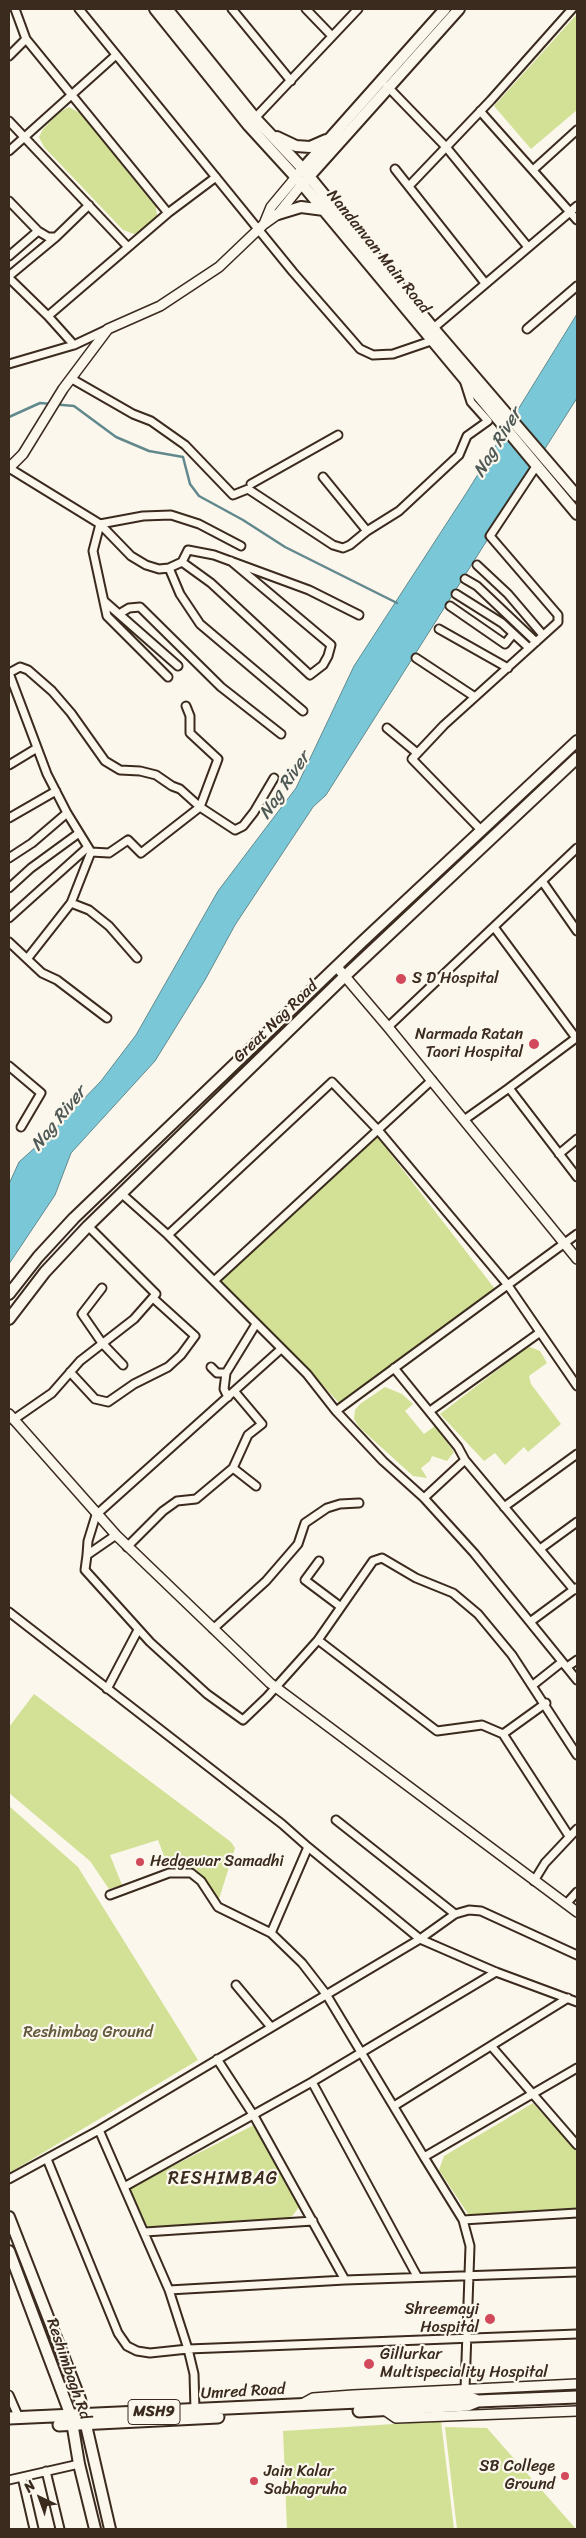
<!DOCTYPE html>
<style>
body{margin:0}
#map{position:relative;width:586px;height:2538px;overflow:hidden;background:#fbf7ec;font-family:Sriracha,sans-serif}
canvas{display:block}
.frame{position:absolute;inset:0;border:10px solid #3b2a1e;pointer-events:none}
.north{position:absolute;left:15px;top:2473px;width:50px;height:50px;-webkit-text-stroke:4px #fbf7ec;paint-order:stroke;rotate:318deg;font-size:14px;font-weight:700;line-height:20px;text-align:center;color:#3b2a1e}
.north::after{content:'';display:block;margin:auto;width:18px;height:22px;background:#3b2a1e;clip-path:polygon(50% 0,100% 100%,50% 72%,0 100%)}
</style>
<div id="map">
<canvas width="586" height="2538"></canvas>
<div class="frame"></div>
<div class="north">N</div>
</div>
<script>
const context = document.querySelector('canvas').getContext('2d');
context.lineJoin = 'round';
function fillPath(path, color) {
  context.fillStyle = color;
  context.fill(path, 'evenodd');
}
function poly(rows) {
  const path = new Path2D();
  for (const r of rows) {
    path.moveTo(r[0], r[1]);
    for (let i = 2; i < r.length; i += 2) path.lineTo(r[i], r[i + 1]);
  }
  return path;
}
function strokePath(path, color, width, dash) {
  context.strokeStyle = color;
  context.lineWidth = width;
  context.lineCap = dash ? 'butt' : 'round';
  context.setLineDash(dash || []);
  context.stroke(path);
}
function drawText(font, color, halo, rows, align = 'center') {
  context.font = font + ' Sriracha,sans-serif';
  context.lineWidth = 4.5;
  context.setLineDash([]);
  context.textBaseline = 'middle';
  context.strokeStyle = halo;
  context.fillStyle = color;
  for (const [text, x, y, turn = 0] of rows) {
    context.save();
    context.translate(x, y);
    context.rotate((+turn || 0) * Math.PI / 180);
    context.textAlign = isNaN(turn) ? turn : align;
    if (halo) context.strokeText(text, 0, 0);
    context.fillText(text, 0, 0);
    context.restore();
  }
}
fillPath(poly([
 [577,14,577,110,531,149,494,106],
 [69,107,80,113,156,207,157,216,149,226,140,231,134,234,123,230,44,147,39,137,43,129,60,112],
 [376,1135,495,1289,340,1404,294,1354,217,1281],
 [530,1347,540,1351,547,1363,529,1376,531,1384,561,1424,528,1452,524,1447,505,1465,495,1453,484,1461,440,1414,526,1348],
 [385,1387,402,1394,413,1404,405,1411,424,1434,435,1426,454,1452,447,1461,432,1456,430,1461,421,1468,427,1478,413,1476,360,1428,354,1419,355,1410,360,1404],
 [34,1694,231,1842,235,1848,219,1899,197,1870,189,1865,169,1869,158,1840,110,1855,122,1885,109,1889,90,1861,9,1793,9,1727],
 [9,1806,78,1867,198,2060,9,2173],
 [533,2103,577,2152,577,2209,470,2217,439,2170,444,2156],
 [254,2125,297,2202,299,2207,293,2215,289,2218,146,2229,129,2188],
 [441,2421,454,2529,287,2529,283,2431],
 [445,2427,487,2428,576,2529,457,2529]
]), '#d2e195');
const water = poly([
 [577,314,577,398,326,795,313,807,235,925,205,980,155,1061,71,1153,55,1195,9,1264,9,1184,19,1162,50,1134,101,1081,136,1035,218,891,296,788,354,666,467,492,577,314]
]);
fillPath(water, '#7ac8d7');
strokePath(water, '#61898d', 1);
strokePath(poly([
 [9,417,40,403,74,406,116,437,149,451,183,457,190,484,199,496,243,520,285,547,397,603]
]), '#61898d', 2.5);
const minor = poly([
 [79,9,293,272,360,349,373,355,393,354,431,341],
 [232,9,291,81],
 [306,9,332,36],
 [9,56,26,39],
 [387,86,446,147,528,247],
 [480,111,577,220],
 [255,118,358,9],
 [9,121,128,247],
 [9,151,116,55],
 [395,169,485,283],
 [533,170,577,130],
 [410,185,491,100,572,9],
 [9,201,38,231,9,256],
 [168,213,216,177],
 [38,231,48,237,56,237,89,205],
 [9,276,56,237],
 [9,278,48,316,168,213,26,39,15,9],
 [48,316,74,345],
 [527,329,577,286],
 [430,331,577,206],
 [9,364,74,345,108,329],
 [72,379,133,414,151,421,185,445,233,495,248,489,333,545,343,548,350,545,367,531],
 [9,468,100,524,131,556,146,565,159,569,169,568,180,594,200,624,303,711],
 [323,477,367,531,399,511,459,455,467,436,488,421,471,402,464,380],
 [251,484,338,435],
 [182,562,188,550,214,555,309,590,359,615],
 [477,565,508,594,543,635],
 [169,568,182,562,211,583,310,675,323,665,328,656,331,645,231,561],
 [465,579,477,586,536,642],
 [456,594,502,623,529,648],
 [104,601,178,666],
 [450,606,505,644,513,634],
 [119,614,129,608,140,607,221,687,281,734],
 [439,629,508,668],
 [416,658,475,697],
 [9,673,20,667,28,670,52,691,71,713,105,761,120,770,140,771,156,775,172,786,180,789,200,807,218,759,190,733,190,716,186,706],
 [9,673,47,774,67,813,91,852,71,903,27,959],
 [168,677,107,616,93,551,100,524,143,516,171,515,199,524,241,546],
 [387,728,417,753],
 [9,765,37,748],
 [9,818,56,791],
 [481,830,412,759,444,725,558,622,558,615,490,536,537,465],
 [91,852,109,853,128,840,141,853,200,807,235,830,243,826,254,812,274,778],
 [9,858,32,843,67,813],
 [542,881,577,931],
 [9,888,31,868,79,833],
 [71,903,89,910,109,926,137,958],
 [9,918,88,847],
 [494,927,576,1038,509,1088,577,1177],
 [9,942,42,973,57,980,107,1018],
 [388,1027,577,848],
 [9,1066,41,1093,21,1127],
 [464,1120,509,1088],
 [559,1154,577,1139],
 [122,1194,168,1235,307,1374,336,1411,383,1461,424,1498,474,1553,577,1680],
 [168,1235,332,1082,378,1130,507,1284,577,1386],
 [214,1281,432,1080],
 [102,1288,82,1314,102,1343,123,1365],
 [211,1367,217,1373,226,1373],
 [394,1368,458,1447,465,1460,574,1590],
 [70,1372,95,1399,108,1402,134,1384,168,1367,181,1355,195,1336,153,1298],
 [228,1397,224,1389,226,1373,256,1324],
 [336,1411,577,1234],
 [430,1411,539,1333],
 [13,1420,52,1393,80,1361,134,1319,156,1294,88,1226],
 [233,1468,256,1486],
 [424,1498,465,1460],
 [504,1507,577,1454],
 [116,1535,87,1555,85,1570,150,1642,207,1694,243,1720,267,1697,318,1640,341,1607,305,1580,319,1561],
 [127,1547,163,1511,177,1501,196,1499,233,1468,248,1435,262,1424,235,1392],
 [540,1549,577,1522],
 [87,1555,88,1541,96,1515,281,1349],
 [341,1607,373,1561,382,1558,416,1578,453,1593,478,1614,512,1655,577,1755],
 [9,1612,282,1824,308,1847],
 [530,1622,576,1588],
 [213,1629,266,1581,298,1544,305,1523,327,1508,340,1504,359,1503],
 [318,1640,437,1731,482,1725,503,1734,569,1836],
 [567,1667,577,1660],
 [533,1685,562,1662],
 [107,1689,138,1630],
 [503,1734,546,1703],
 [336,1820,455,1914],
 [534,1881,545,1863,577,1829],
 [110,1895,169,1873,191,1873,201,1881,218,1907,271,1933],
 [566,1904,577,1892],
 [236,1985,271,2027],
 [492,2047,577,2145],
 [217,2059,254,2116,345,2280,577,2272],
 [312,2082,417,2276],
 [394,2106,568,1998],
 [99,2130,169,2290,345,2280],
 [424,2157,326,1994,302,1963,271,1933,308,1847,420,1939,455,1914,469,1910,481,1911,577,1955],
 [47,2159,118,2333,127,2346,137,2351,150,2353,188,2349,577,2334],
 [9,2179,99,2130,420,1939,496,1972,577,2002],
 [124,2187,312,2082,496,1972],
 [463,2220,577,2213],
 [145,2232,313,2221],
 [169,2290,188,2349,194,2374,195,2410],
 [465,2389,470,2246,463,2220,424,2157,577,2068],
 [9,2395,19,2418],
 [46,2471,60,2529],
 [9,2480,22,2477],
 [34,2529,22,2477,79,2464]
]);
const tertiary = poly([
 [264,224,271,207,296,177],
 [9,468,23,454,63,389,108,329,160,306,219,267,264,224,278,214,302,184],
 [337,967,388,1027,577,1259],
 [9,1414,116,1535,270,1683,577,1912],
 [302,2404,313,2398,353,2395,577,2384],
 [383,2409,396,2418,577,2411]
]);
const secondary = poly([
 [155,9,249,126,302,184,577,514],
 [167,9,255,118,303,169,433,328,577,496],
 [277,137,296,146,310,147,326,140],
 [300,172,445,9],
 [305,181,459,9],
 [278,214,301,207,324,210],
 [9,1294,38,1257,74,1218,363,941,577,741],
 [9,1319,45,1272,88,1226,345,976,577,758],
 [9,2217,80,2399,110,2529],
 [9,2251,71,2416,79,2464,95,2529]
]);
const primary = poly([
 [359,2411,468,2405,478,2401],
 [9,2418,468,2397,478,2401,577,2397],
 [59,2425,218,2417]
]);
strokePath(minor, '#3b2a1e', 11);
strokePath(tertiary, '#3b2a1e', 12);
strokePath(secondary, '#3b2a1e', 14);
strokePath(primary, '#3b2a1e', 15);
strokePath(minor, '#fbf7ec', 7);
strokePath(tertiary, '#fbf7ec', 9);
strokePath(secondary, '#fbf7ec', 10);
strokePath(primary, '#fbf7ec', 11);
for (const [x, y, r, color] of [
 [401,979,6,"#d1495b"],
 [534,1044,6,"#d1495b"],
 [140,1862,5,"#d1495b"],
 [490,2319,6,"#d1495b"],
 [369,2364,6,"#d1495b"],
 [565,2476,5,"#d1495b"],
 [254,2481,5,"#d1495b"]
]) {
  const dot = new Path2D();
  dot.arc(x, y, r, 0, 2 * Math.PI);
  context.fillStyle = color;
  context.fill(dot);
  strokePath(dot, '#fbf7ec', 2);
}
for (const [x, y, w] of [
 [154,2412,52]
]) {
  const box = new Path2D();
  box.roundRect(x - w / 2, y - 12.5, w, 25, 4);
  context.fillStyle = '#fbf7ec';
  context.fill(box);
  strokePath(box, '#3b2a1e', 1);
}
drawText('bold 15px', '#3b2a1e', null, [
 ["MSH9",154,2412]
]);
drawText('16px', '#3b2a1e', '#fbf7ec', [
 ["Nandanvan Main Road",378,252,51],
 ["Great Nag Road",276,1022,-44],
 ["Reshimbagh Rd",68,2369,71],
 ["Umred Road",243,2392,-3]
]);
drawText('16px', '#3b2a1e', '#fbf7ec', [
 ["S D Hospital",412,979],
 ["Narmada Ratan",523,1035,"right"],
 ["Taori Hospital",523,1053,"right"],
 ["Hedgewar Samadhi",150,1862],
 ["Shreemayi",479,2310,"right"],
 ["Hospital",479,2328,"right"],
 ["Gillurkar",380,2355],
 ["Multispeciality Hospital",380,2373],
 ["SB College",555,2467,"right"],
 ["Ground",555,2485,"right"],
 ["Jain Kalar",264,2472],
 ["Sabhagruha",264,2490]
], 'left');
drawText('16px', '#61583c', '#fbf7ec', [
 ["Reshimbag Ground",88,2033]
]);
drawText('italic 18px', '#4e5956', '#fbf7ec', [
 ["Nag River",498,443,-59],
 ["Nag River",285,786,-56],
 ["Nag River",59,1119,-51]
]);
context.letterSpacing = '1px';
drawText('18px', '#3b2a1e', '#fbf7ec', [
 ["RESHIMBAG",223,2179]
]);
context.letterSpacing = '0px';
</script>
